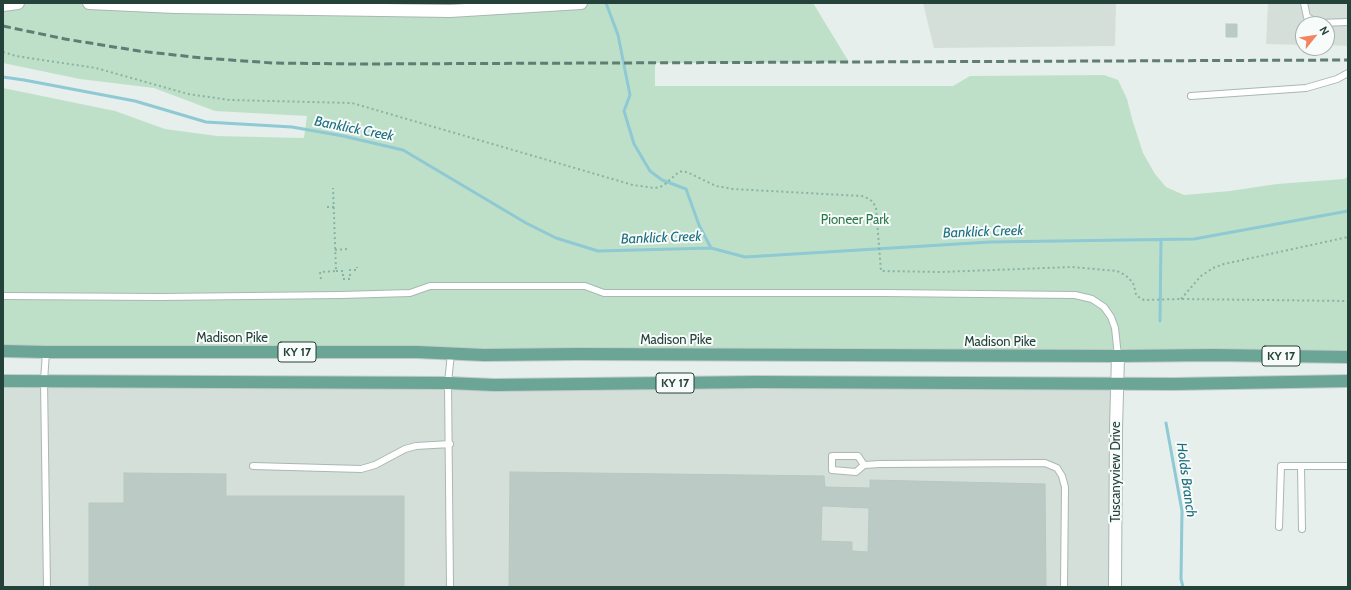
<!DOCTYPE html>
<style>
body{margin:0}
#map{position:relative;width:1351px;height:590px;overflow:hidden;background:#e6efeb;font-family:Cabin,sans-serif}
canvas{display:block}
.frame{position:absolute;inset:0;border:4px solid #24423a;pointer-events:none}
.north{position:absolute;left:1295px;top:16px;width:40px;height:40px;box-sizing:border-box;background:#f7fbf9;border:1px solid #a3b1ad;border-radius:50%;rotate:60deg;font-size:11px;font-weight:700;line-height:16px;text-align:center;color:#24423a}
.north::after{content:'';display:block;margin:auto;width:14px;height:18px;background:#f4845f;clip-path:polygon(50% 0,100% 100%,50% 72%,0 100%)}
</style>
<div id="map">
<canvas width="1351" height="590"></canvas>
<div class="frame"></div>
<div class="north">N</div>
</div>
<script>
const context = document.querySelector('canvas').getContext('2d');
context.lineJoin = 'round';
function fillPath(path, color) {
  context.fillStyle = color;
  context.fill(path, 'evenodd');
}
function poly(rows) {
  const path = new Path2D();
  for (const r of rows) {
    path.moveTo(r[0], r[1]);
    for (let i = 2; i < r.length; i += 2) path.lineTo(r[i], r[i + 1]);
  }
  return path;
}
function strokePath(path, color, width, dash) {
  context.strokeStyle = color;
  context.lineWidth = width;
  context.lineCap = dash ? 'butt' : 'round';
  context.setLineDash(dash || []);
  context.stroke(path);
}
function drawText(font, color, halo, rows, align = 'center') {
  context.font = font + ' Cabin,sans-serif';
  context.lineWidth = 4;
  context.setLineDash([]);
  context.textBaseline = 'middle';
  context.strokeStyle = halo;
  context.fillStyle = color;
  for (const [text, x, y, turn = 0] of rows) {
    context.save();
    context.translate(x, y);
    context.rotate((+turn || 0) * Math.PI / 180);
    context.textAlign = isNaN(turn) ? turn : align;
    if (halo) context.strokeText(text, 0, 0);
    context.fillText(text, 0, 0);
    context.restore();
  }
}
fillPath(poly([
 [923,3,1116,3,1115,46,934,48],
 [1268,3,1348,3,1348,46,1327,45,1327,24,1303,24,1303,45,1266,44],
 [3,381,1116,383,1115,587,3,587]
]), '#d4dfda');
fillPath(poly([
 [3,3,251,3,358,9,361,3,813,3,849,62,655,63,655,86,953,86,970,76,1104,75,1118,80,1127,99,1132,119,1143,153,1155,174,1166,187,1184,195,1230,191,1277,184,1344,179,1348,177,1348,357,3,351,3,88,115,111,165,129,217,136,304,138,307,116,215,111,154,88,80,79,3,63]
]), '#bfe0c8');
strokePath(poly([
 [606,3,618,35,630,95,624,111,634,144,650,171,662,180,686,189,699,225,711,248],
 [3,77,24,80,135,101,206,122,292,127,343,136,403,150,526,223,556,238,598,251,711,248,745,257,990,242,1194,239,1348,211],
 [1160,321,1161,240],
 [1166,423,1182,511,1181,579,1183,587]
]), '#8ec9d4', 3);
const building = poly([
 [1226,24,1237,24,1237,37,1226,37,1226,24],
 [510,472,824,476,825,487,870,488,870,480,1045,484,1046,587,509,587,510,472],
 [822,506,869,508,868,552,852,551,852,542,821,541,822,506],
 [124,473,226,474,226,496,404,496,404,587,89,587,89,503,124,503,124,473]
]);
fillPath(building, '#bbcac4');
strokePath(building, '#b8c9c2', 1);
const lane = poly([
 [1304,3,1307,17,1319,23,1348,22],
 [1191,96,1306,88,1337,79,1348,73],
 [3,296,160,297,341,295,410,293,430,286,585,286,604,293,885,293,1075,295,1092,299,1104,307,1111,317,1115,328,1118,356],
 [46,352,44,381,47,587],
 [864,465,858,456,832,456,832,470,856,472,864,465,880,464,1045,463,1057,468,1062,476,1065,487,1064,587],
 [253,466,361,469,375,465,405,449,416,446,450,444],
 [1301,466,1302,529],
 [1279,527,1281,466,1348,466],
 [450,587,448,383,451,353]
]);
const street = poly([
 [89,3,175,7,450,11,581,3],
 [3,5,18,3],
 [1115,587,1116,429,1118,356]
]);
const primary = poly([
 [3,351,46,352,417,352,484,355,577,354,1118,356,1213,355,1348,357],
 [3,381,448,383,494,385,756,382,1174,384,1348,381]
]);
strokePath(lane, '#a8b8b2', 8);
strokePath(street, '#a8b8b2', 14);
strokePath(primary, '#c2cac8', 14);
strokePath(poly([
 [3,52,16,56,96,68,188,94,230,100,352,103,633,185,655,188,660,187,664,185,679,172,683,171,689,173,716,186,733,189,862,196,869,199,873,202,876,208,881,271,941,272,1072,267,1117,271,1123,274,1129,278,1134,285,1136,295,1140,298,1144,300,1181,299,1348,301],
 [327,207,334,207],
 [335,250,347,249],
 [336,271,343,271,343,279,350,279,350,270,357,270,357,267],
 [321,279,320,272,336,271,333,188],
 [1181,299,1201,276,1213,268,1224,264,1348,237]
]), '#86b3a5', 2, [2, 3]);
strokePath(lane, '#fff', 6);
strokePath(street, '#fff', 12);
strokePath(primary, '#6aa596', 12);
strokePath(poly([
 [3,26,65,39,139,51,202,58,273,63,357,64,1348,60]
]), '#5f7d75', 3, [8, 4]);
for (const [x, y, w] of [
 [297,352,38],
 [1281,356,38],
 [675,383,38]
]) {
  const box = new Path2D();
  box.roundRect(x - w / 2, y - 10, w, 20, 3);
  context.fillStyle = '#f7fbf9';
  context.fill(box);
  strokePath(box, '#24423a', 1);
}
drawText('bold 12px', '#24423a', null, [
 ["KY 17",297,352],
 ["KY 17",1281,356],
 ["KY 17",675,383]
]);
drawText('13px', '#2d7a4b', '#f7fbf9', [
 ["Pioneer Park",855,220]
]);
drawText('13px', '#24423a', '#f7fbf9', [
 ["Madison Pike",232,338],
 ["Madison Pike",676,340],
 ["Madison Pike",1000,342],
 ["Tuscanyview Drive",1116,472,-90]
]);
drawText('italic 14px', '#1c6f80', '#f7fbf9', [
 ["Banklick Creek",354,129,11],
 ["Banklick Creek",983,232,-2],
 ["Banklick Creek",661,238,-2],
 ["Holds Branch",1186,480,82]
]);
</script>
